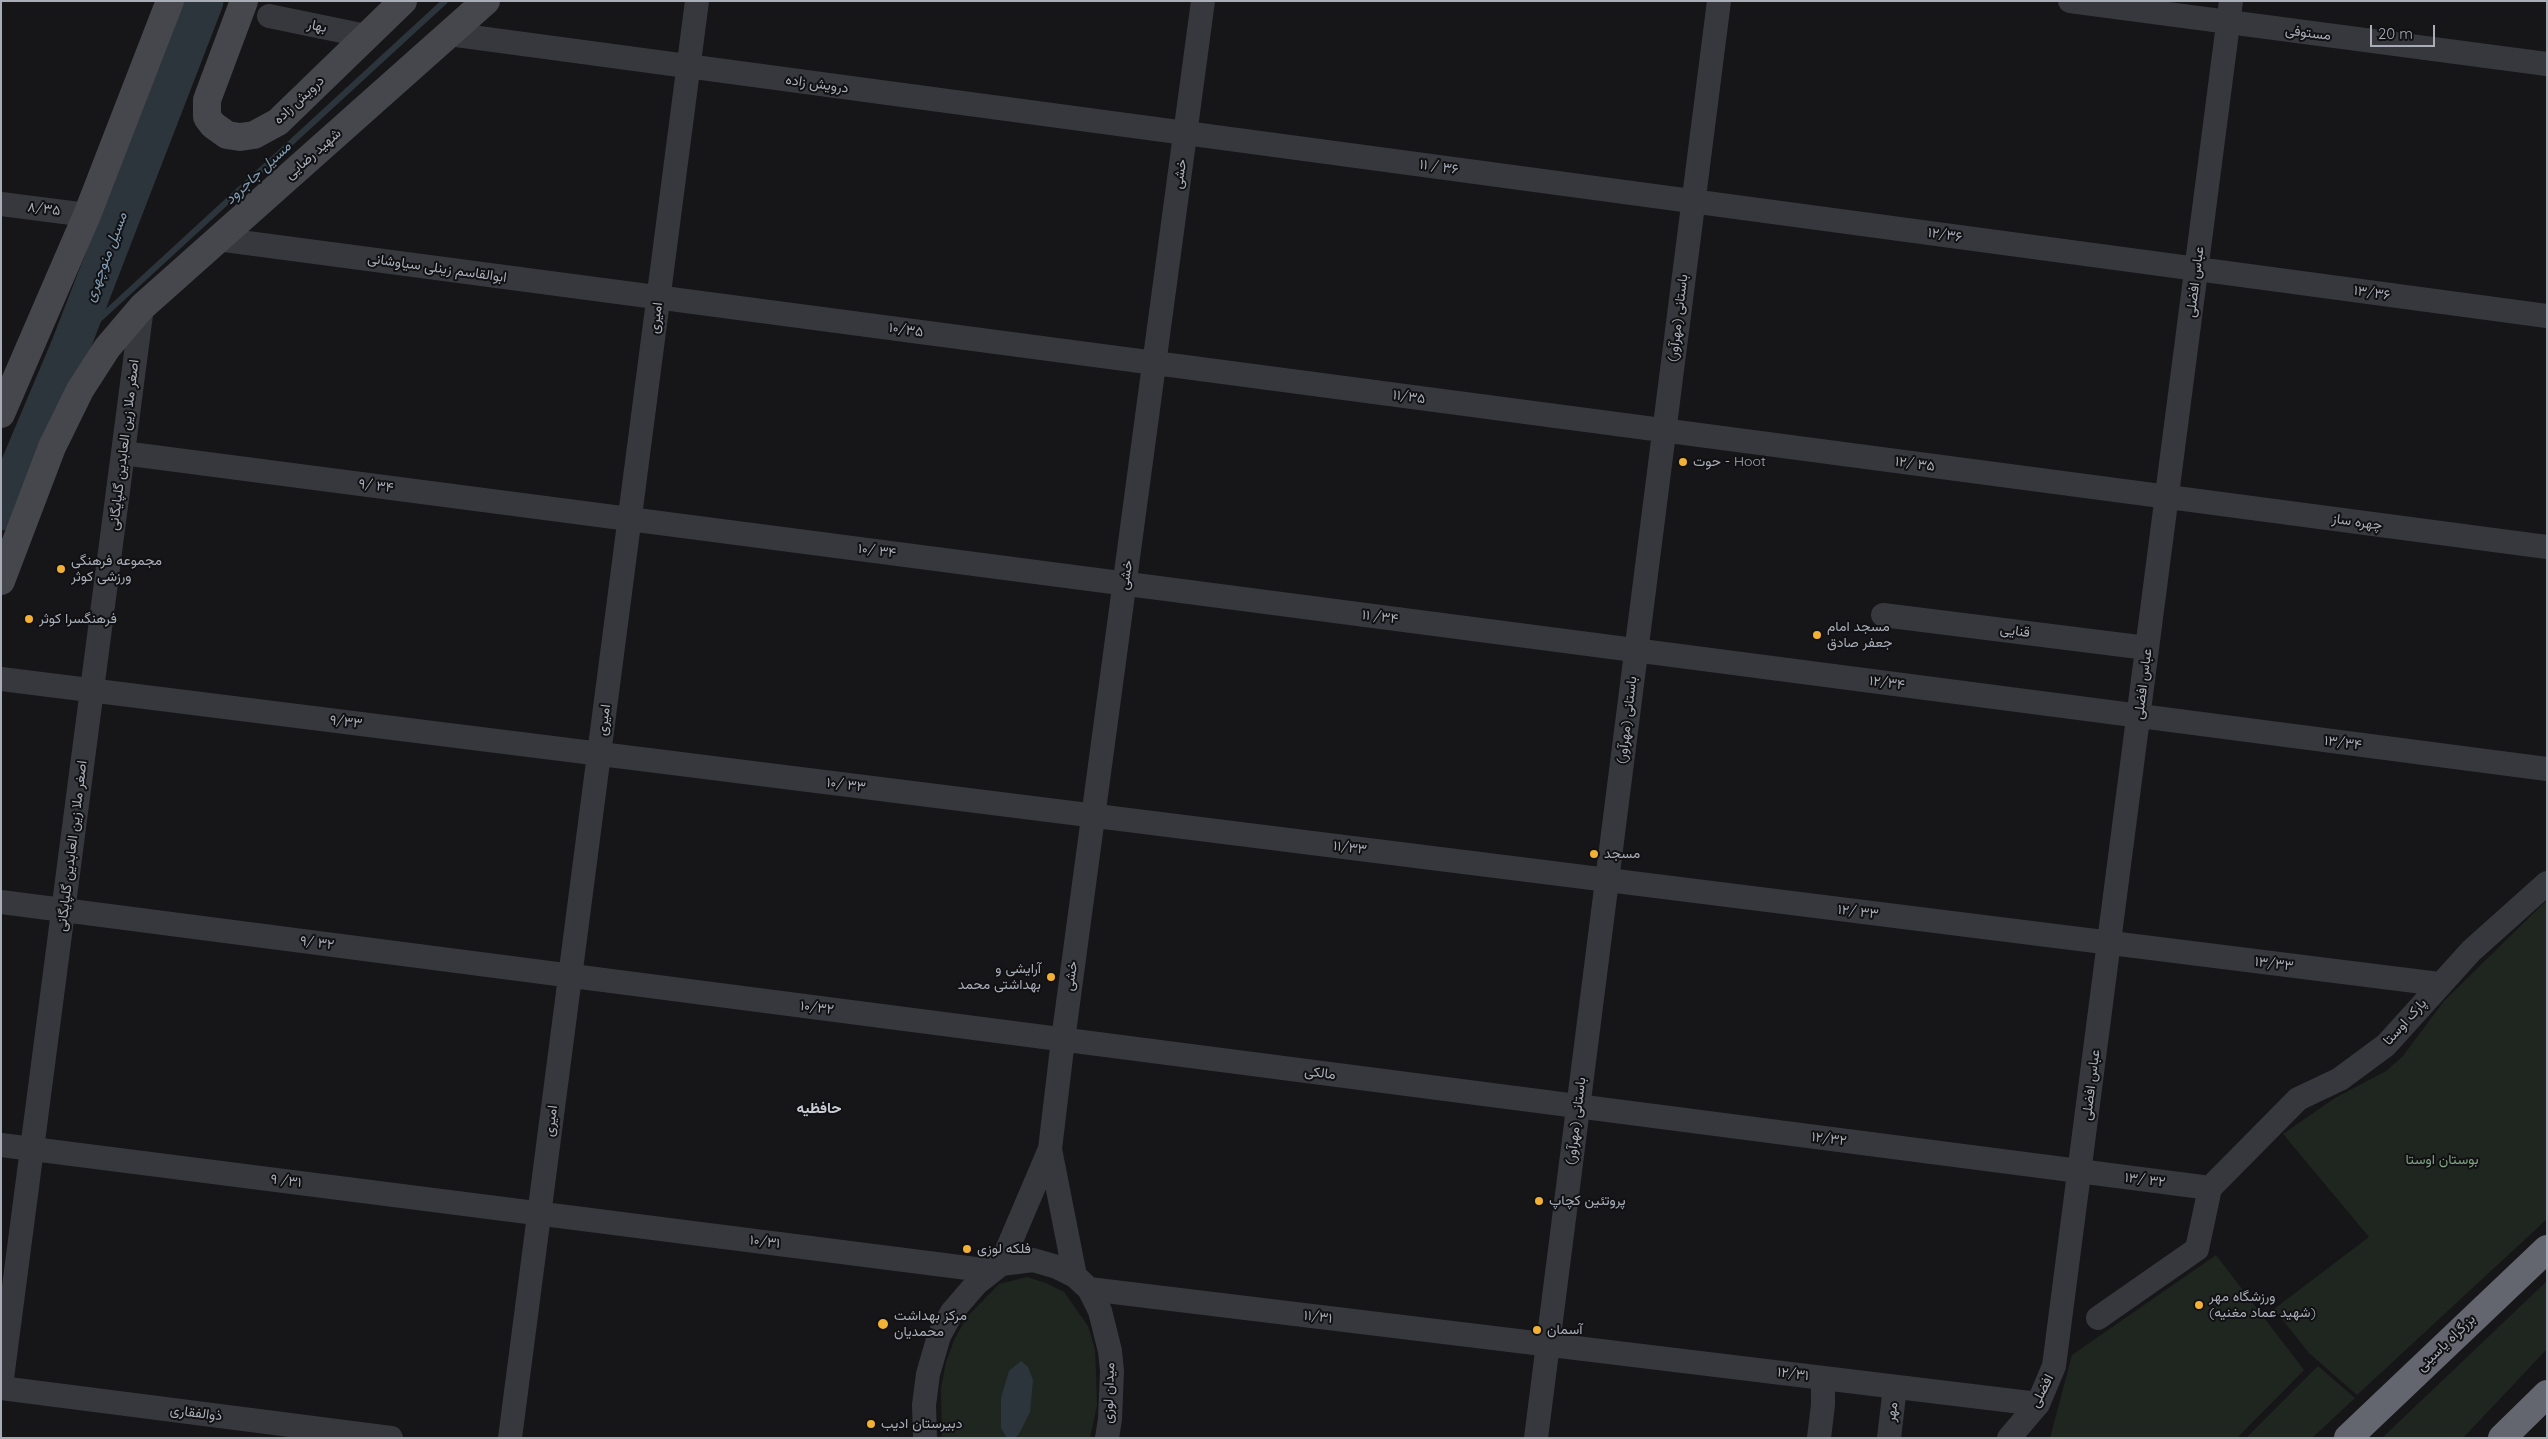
<!DOCTYPE html>
<meta charset="utf-8">
<style>
body{margin:0}
#map{position:relative;width:2548px;height:1439px;overflow:hidden;background:#161618;font-family:Quicksand,sans-serif}
canvas{display:block}
.frame{position:absolute;inset:0;border:2px solid #a8adb8;pointer-events:none}
.scale{position:absolute;left:2370px;top:25px;width:65px;height:22px;box-sizing:border-box;border:2px solid #a8adb8;border-top:0;padding-left:6px;font-size:15px;line-height:18px;white-space:nowrap;color:#a8adb8;-webkit-text-stroke:4px #111113;paint-order:stroke}
</style>
<div id="map">
<canvas width="2548" height="1439"></canvas>
<div class="frame"></div>
<div class="scale">20 m</div>
</div>
<script>
const context = document.querySelector('canvas').getContext('2d');
context.lineJoin = 'round';
function fillPath(path, color) {
  context.fillStyle = color;
  context.fill(path, 'evenodd');
}
function poly(rows) {
  const path = new Path2D();
  for (const r of rows) {
    path.moveTo(r[0], r[1]);
    for (let i = 2; i < r.length; i += 2) path.lineTo(r[i], r[i + 1]);
  }
  return path;
}
function strokePath(path, color, width, dash) {
  context.strokeStyle = color;
  context.lineWidth = width;
  context.lineCap = dash ? 'butt' : 'round';
  context.setLineDash(dash || []);
  context.stroke(path);
}
function drawText(font, color, halo, rows, align = 'center') {
  context.font = font + ' Quicksand,Vazirmatn,sans-serif';
  context.lineWidth = 4;
  context.setLineDash([]);
  context.textBaseline = 'middle';
  context.strokeStyle = halo;
  context.fillStyle = color;
  for (const [text, x, y, turn = 0] of rows) {
    context.save();
    context.translate(x, y);
    context.rotate((+turn || 0) * Math.PI / 180);
    context.textAlign = isNaN(turn) ? turn : align;
    if (halo) context.strokeText(text, 0, 0);
    context.fillText(text, 0, 0);
    context.restore();
  }
}
fillPath(poly([
 [2547,900,2547,1219,2357,1395,2309,1353,2274,1309,2369,1237,2283,1134,2335,1098,2386,1071,2403,1056,2444,1001],
 [2216,1255,2304,1370,2237,1438,2050,1438,2072,1355],
 [1027,1277,1046,1283,1064,1292,1088,1326,1095,1349,1096,1373,1097,1405,1090,1438,942,1438,941,1388,946,1362,955,1338,967,1317,999,1284],
 [2547,1281,2547,1349,2463,1438,2382,1438],
 [2318,1366,2355,1398,2312,1438,2246,1438]
]), '#1e261f');
fillPath(poly([
 [1021,1361,1028,1367,1033,1380,1030,1412,1019,1434,1015,1438,1007,1438,1001,1428,1001,1398,1009,1371]
]), '#2c353c');
strokePath(poly([
 [71,345,445,1]
]), '#2c353c', 6);
strokePath(poly([
 [1,511,71,345,204,1]
]), '#2c353c', 39);
strokePath(poly([
 [2070,1,2547,64],
 [269,16,366,36],
 [449,34,2547,316],
 [1,204,87,215],
 [217,239,2547,547],
 [123,453,2547,769],
 [1883,615,2147,648],
 [1,679,2439,984],
 [1,902,2210,1188],
 [1,1145,991,1271],
 [1050,1149,1075,1276],
 [2210,1188,2298,1099,2340,1079,2386,1045,2471,951,2547,883],
 [1001,1264,1050,1149,1063,1040,1203,1],
 [1089,1289,2038,1404],
 [2098,1318,2197,1249,2210,1188],
 [1,1386,142,307],
 [1,1388,391,1438],
 [510,1438,697,1],
 [925,1438,924,1405,928,1374,939,1336,952,1312,977,1283,1001,1264,1033,1260,1057,1267,1075,1276,1089,1289,1100,1311,1110,1351,1112,1371,1110,1419,1107,1438],
 [1536,1438,1719,1],
 [1819,1438,1823,1405,1823,1378],
 [1889,1438,1895,1387],
 [2009,1438,2038,1404,2054,1366,2231,1]
]), '#37383d', 24);
strokePath(poly([
 [244,1,207,100,207,117,213,125,227,135,240,137,254,135,278,122,403,1],
 [1,414,87,215,170,1],
 [1,581,52,447,80,390,107,348,142,307,486,1]
]), '#45474d', 28);
strokePath(poly([
 [2348,1438,2547,1249],
 [2502,1438,2547,1394]
]), '#63666e', 28);
for (const [x, y, r, color] of [
 [1683,462,5,"#f2b134"],
 [61,569,5,"#f2b134"],
 [29,619,5,"#f2b134"],
 [1817,635,5,"#f2b134"],
 [1594,854,5,"#f2b134"],
 [1051,977,5,"#f2b134"],
 [1539,1201,5,"#f2b134"],
 [967,1249,5,"#f2b134"],
 [2199,1305,5,"#f2b134"],
 [883,1324,6,"#f2b134"],
 [1537,1330,5,"#f2b134"],
 [871,1424,5,"#f2b134"]
]) {
  const dot = new Path2D();
  dot.arc(x, y, r, 0, 2 * Math.PI);
  context.fillStyle = color;
  context.fill(dot);
  strokePath(dot, '#111113', 2);
}
drawText('14px', '#a8adb8', '#111113', [
 ["بهار",317,26,12],
 ["مستوفی",2308,33,7],
 ["درویش زاده",817,84,8],
 ["درویش زاده",299,100,-43],
 ["شهید رضایی",313,154,-41],
 ["۱۱ / ۳۶",1439,167,8],
 ["خشی",1180,174,-82],
 ["۸/۳۵",44,209,7],
 ["۱۲/۳۶",1945,235,8],
 ["ابوالقاسم زینلی سیاوشانی",437,268,8],
 ["عباس افضلی",2195,282,-83],
 ["۱۳/۳۶",2372,293,8],
 ["امیری",656,318,-83],
 ["باستانی (مهرآور)",1678,318,-83],
 ["۱۰/۳۵",906,330,8],
 ["۱۱/۳۵",1409,397,8],
 ["اصغر ملا زین العابدین گلپایگانی",124,445,-83],
 ["۱۲/ ۳۵",1915,464,8],
 ["۹/ ۳۴",376,486,7],
 ["چهره ساز",2357,522,8],
 ["۱۰/ ۳۴",877,551,7],
 ["خشی",1126,575,-82],
 ["۱۱ /۳۴",1380,617,7],
 ["قنایی",2015,631,7],
 ["۱۲/۳۴",1887,683,7],
 ["عباس افضلی",2143,684,-83],
 ["امیری",604,720,-83],
 ["باستانی (مهرآور)",1627,720,-83],
 ["۹/۳۳",346,722,7],
 ["۱۳/۳۴",2343,743,7],
 ["۱۰/ ۳۳",846,785,7],
 ["اصغر ملا زین العابدین گلپایگانی",72,846,-83],
 ["۱۱/۳۳",1350,848,7],
 ["۱۲/ ۳۳",1858,912,7],
 ["۹/ ۳۲",317,943,7],
 ["۱۳/۳۳",2274,964,7],
 ["خشی",1071,976,-82],
 ["۱۰/۳۲",817,1008,7],
 ["پارک اوستا",2405,1022,-48],
 ["مالکی",1320,1073,7],
 ["عباس افضلی",2091,1085,-83],
 ["امیری",551,1121,-83],
 ["باستانی (مهرآور)",1576,1121,-83],
 ["۱۲/۳۲",1829,1139,7],
 ["۱۳/ ۳۲",2145,1180,7],
 ["۹ /۳۱",286,1181,7],
 ["۱۰/۳۱",765,1242,7],
 ["۱۱/۳۱",1318,1317,7],
 ["بزرگراه یاسینی",2446,1343,-44],
 ["۱۲/۳۱",1793,1374,7],
 ["افضلی",2042,1391,-63],
 ["میدان لوزی",1109,1393,-88],
 ["مهر",1892,1412,-83],
 ["ذوالفقاری",196,1413,7]
]);
drawText('14px', '#a8adb8', '#111113', [
 ["حوت - Hoot",1693,462],
 ["مجموعه فرهنگی",71,561],
 ["ورزشی کوثر",71,577],
 ["فرهنگسرا کوثر",39,619],
 ["مسجد امام",1827,627],
 ["جعفر صادق",1827,643],
 ["مسجد",1604,854],
 ["آرایشی و",1041,969,"right"],
 ["بهداشتی محمد",1041,985,"right"],
 ["پروتئین کچاپ",1549,1201],
 ["فلکه لوزی",977,1249],
 ["ورزشگاه مهر",2209,1297],
 ["(شهید عماد مغنیه)",2209,1313],
 ["مرکز بهداشت",894,1316],
 ["محمدیان",894,1332],
 ["آسمان",1547,1330],
 ["دبیرستان ادیب",881,1424]
], 'left');
drawText('14px', '#7fa381', '#111113', [
 ["بوستان اوستا",2442,1160]
]);
drawText('italic 15px', '#7f9bb3', '#111113', [
 ["مسیل جاجرود",258,173,-43],
 ["مسیل منوچهری",106,257,-69]
]);
drawText('bold 15px', '#c9ccd4', '#111113', [
 ["حافظیه",819,1108]
]);
</script>
